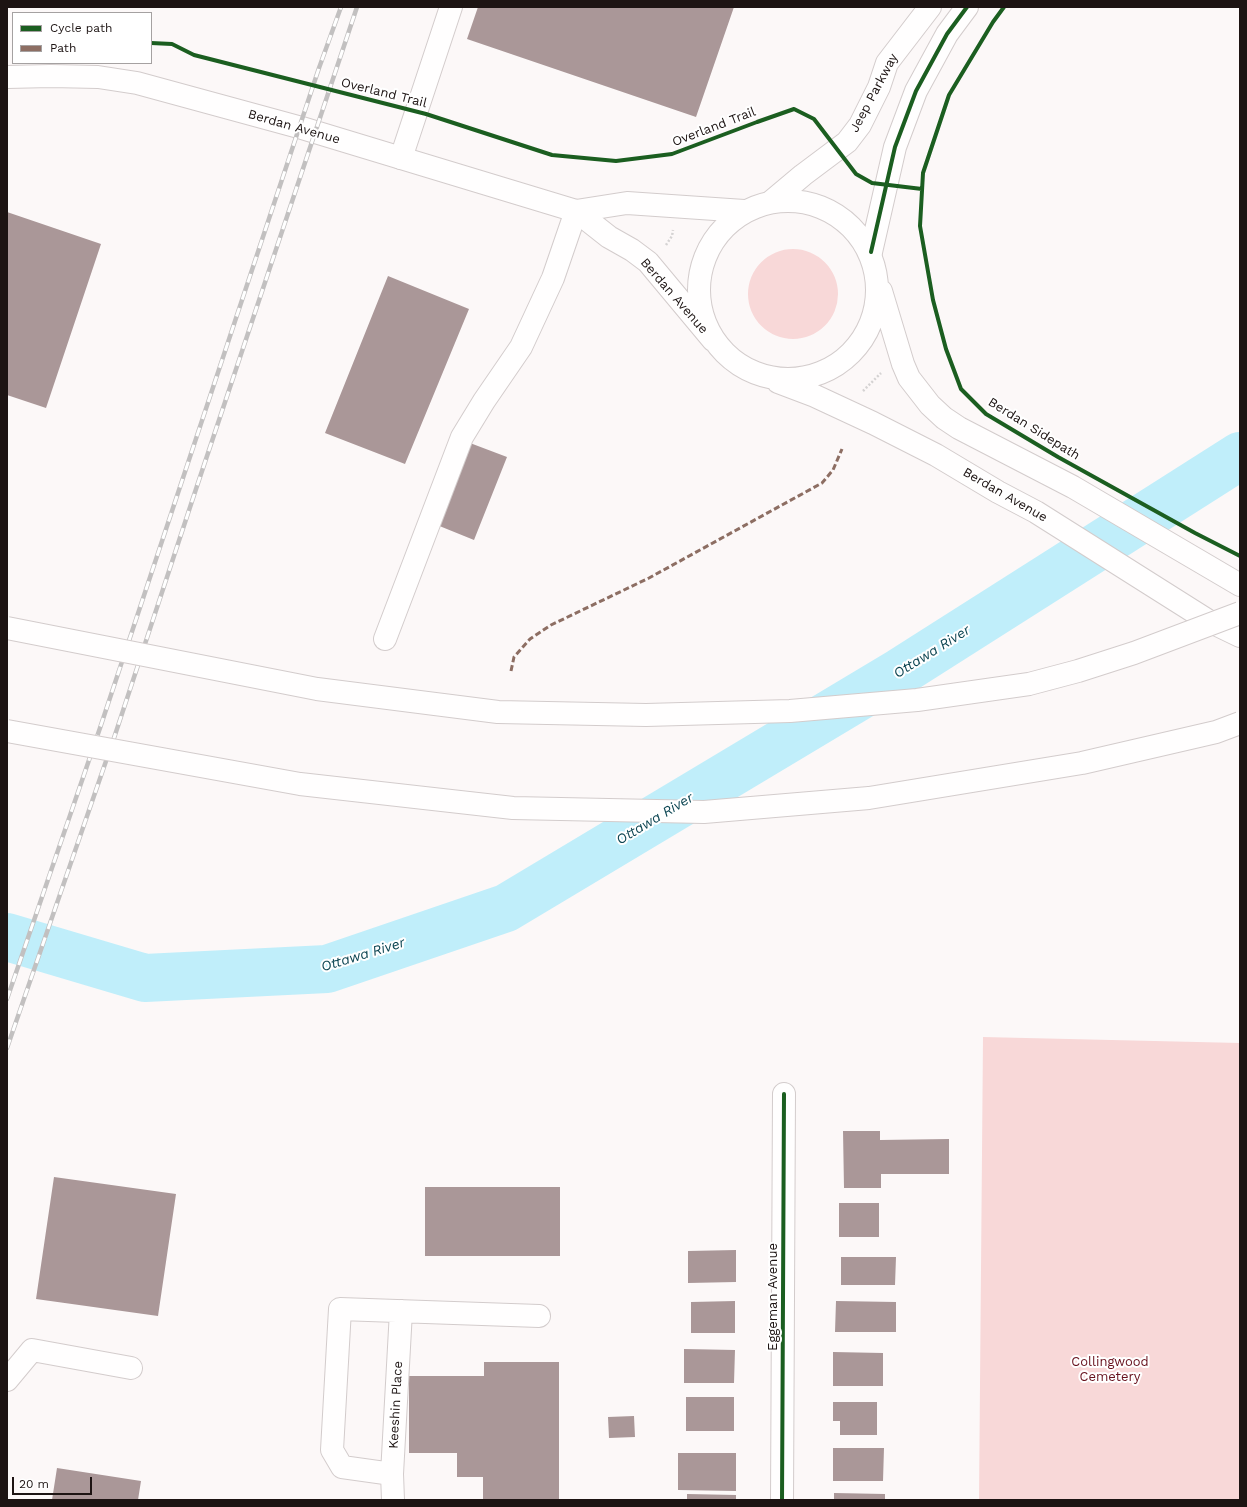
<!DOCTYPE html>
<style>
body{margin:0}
#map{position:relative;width:1247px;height:1507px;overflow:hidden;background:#fcf8f8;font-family:"Work Sans",sans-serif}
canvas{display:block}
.frame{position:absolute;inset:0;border:8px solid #1d1413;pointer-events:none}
.legend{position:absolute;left:12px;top:12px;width:140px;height:52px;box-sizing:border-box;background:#fff;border:1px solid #a5a1a1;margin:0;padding:5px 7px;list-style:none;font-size:12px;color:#1d1413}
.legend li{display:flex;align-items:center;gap:8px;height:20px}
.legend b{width:20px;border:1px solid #a5a1a1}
.scale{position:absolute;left:12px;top:1477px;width:80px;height:18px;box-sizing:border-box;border:2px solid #1d1413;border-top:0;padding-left:5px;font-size:12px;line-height:14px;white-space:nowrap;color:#1d1413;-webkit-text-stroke:3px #fff;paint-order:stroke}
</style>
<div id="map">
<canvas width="1247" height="1507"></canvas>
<div class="frame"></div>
<ul class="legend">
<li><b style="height:5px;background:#1b5e20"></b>Cycle path</li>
<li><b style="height:5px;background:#8d6e63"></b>Path</li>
</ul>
<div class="scale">20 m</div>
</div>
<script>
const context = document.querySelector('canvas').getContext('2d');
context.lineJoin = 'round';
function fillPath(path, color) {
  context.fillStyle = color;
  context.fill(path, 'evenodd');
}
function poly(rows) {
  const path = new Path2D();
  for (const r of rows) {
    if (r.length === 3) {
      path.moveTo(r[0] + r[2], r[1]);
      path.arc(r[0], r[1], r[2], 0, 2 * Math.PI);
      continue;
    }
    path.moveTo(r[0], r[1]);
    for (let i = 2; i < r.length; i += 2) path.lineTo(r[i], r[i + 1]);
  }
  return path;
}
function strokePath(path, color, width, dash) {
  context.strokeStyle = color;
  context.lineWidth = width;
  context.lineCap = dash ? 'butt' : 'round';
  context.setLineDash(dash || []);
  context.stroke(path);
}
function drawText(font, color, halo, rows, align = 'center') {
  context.font = font + ' "Work Sans",sans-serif';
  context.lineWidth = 4;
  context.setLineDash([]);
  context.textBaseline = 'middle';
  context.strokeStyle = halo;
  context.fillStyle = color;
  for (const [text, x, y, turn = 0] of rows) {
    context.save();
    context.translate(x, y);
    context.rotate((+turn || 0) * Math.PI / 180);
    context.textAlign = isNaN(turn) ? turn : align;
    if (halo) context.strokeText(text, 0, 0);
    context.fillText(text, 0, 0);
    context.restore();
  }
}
fillPath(poly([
 [793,294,45],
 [983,1037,1240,1043,1240,1500,979,1500]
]), '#f8d8d8');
strokePath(poly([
 [7,937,145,978,327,969,506,908,900,672,1240,456]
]), '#c0eefa', 48);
fillPath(poly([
 [478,7,734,7,696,117,467,39],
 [7,212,101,244,46,408,7,395],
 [388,276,469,309,405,464,325,433],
 [470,443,507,457,474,540,437,525],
 [843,1131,880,1131,880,1140,949,1139,949,1174,881,1174,881,1188,844,1188],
 [54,1177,176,1194,158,1316,36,1299],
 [425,1187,560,1187,560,1256,425,1256],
 [839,1203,879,1203,879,1237,839,1237],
 [736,1250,736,1282,688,1283,688,1251],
 [841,1257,896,1257,895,1285,841,1285],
 [735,1301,735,1333,691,1333,691,1302],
 [836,1301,896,1302,896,1332,835,1332],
 [684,1349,735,1350,734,1383,684,1383],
 [833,1352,883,1353,883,1386,833,1386],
 [484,1362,559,1362,559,1500,483,1500,483,1477,457,1477,457,1453,409,1453,409,1376,484,1376],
 [686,1397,734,1397,734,1431,686,1431],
 [833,1402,877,1402,877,1435,840,1435,840,1421,833,1421],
 [634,1416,635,1437,609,1438,608,1417],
 [833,1448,884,1448,883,1481,833,1481],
 [678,1453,736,1453,736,1491,678,1490],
 [57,1468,141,1481,138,1500,52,1500],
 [834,1493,885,1494,885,1500,834,1500],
 [687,1494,736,1495,736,1500,687,1500]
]), '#aa9798');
const minor = poly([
 [401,158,451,7],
 [772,201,803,175,847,142,860,125,879,87,887,63,930,7],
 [871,252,895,147,916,91,947,34,967,7],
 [385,639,462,437,484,401,521,347,553,278,576,211],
 [7,1380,32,1350,131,1368],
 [392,1474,342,1467,332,1450,340,1309,539,1316],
 [393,1500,392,1474,401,1311],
 [782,1500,784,1094]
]);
const major = poly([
 [7,77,51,76,98,77,137,83,302,128,576,211,609,237,632,250,648,262,713,340],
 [788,290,89],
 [576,211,627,203,744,211],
 [881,291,903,364,909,378,930,405,944,418,959,428,1073,487,1240,585],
 [778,382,815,396,873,423,936,455,998,492,1036,512,1207,620,1240,636]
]);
strokePath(minor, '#d3cccc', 24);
strokePath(major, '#d3cccc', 24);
strokePath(poly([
 [666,245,672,236,673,230],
 [863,391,881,373]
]), '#d5d3d3', 2.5, [2, 2]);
strokePath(minor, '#fffefe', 22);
strokePath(major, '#fffefe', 22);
const rail = poly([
 [7,999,100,728,319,68,341,7],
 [7,1048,115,735,197,486,357,7]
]);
strokePath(rail, '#c2c0c0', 4.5);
strokePath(rail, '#fff', 3, [9]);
const highwayBridge = poly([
 [7,628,317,689,498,712,646,715,790,711,917,700,1029,684,1078,671,1134,653,1240,613],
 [7,731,300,784,513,808,704,812,869,798,1082,763,1216,732,1240,723]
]);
strokePath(highwayBridge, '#d3cccc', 24, []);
strokePath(highwayBridge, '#fffefe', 22);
strokePath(poly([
 [511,671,514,657,530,639,551,625,649,578,822,483,833,470,842,449]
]), '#8d6e63', 3, [6, 3]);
strokePath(poly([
 [1004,7,993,22,949,95,923,173,920,226,933,300,946,349,961,389,986,414,1058,457,1195,533,1240,556],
 [151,43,172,44,194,55,426,114,552,155,616,161,672,154,757,122,794,109,814,119,856,174,872,183,922,189],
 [871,252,895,147,916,91,947,34,967,7],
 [782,1500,784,1094]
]), '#1b5e20', 4);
drawText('13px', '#1d1413', '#fff', [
 ["Overland Trail",384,93,14],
 ["Jeep Parkway",874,93,-62],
 ["Berdan Avenue",294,127,16],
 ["Overland Trail",714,127,-21],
 ["Berdan Avenue",674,296,49],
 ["Berdan Sidepath",1034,429,32],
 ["Berdan Avenue",1005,495,30],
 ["Eggeman Avenue",773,1297,-90],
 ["Keeshin Place",396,1405,-87]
]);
drawText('13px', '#67111d', '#fff', [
 ["Collingwood",1110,1362],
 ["Cemetery",1110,1377]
]);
drawText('italic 14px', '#0c4552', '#fff', [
 ["Ottawa River",932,652,-32],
 ["Ottawa River",655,819,-31],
 ["Ottawa River",363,955,-17]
]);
</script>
